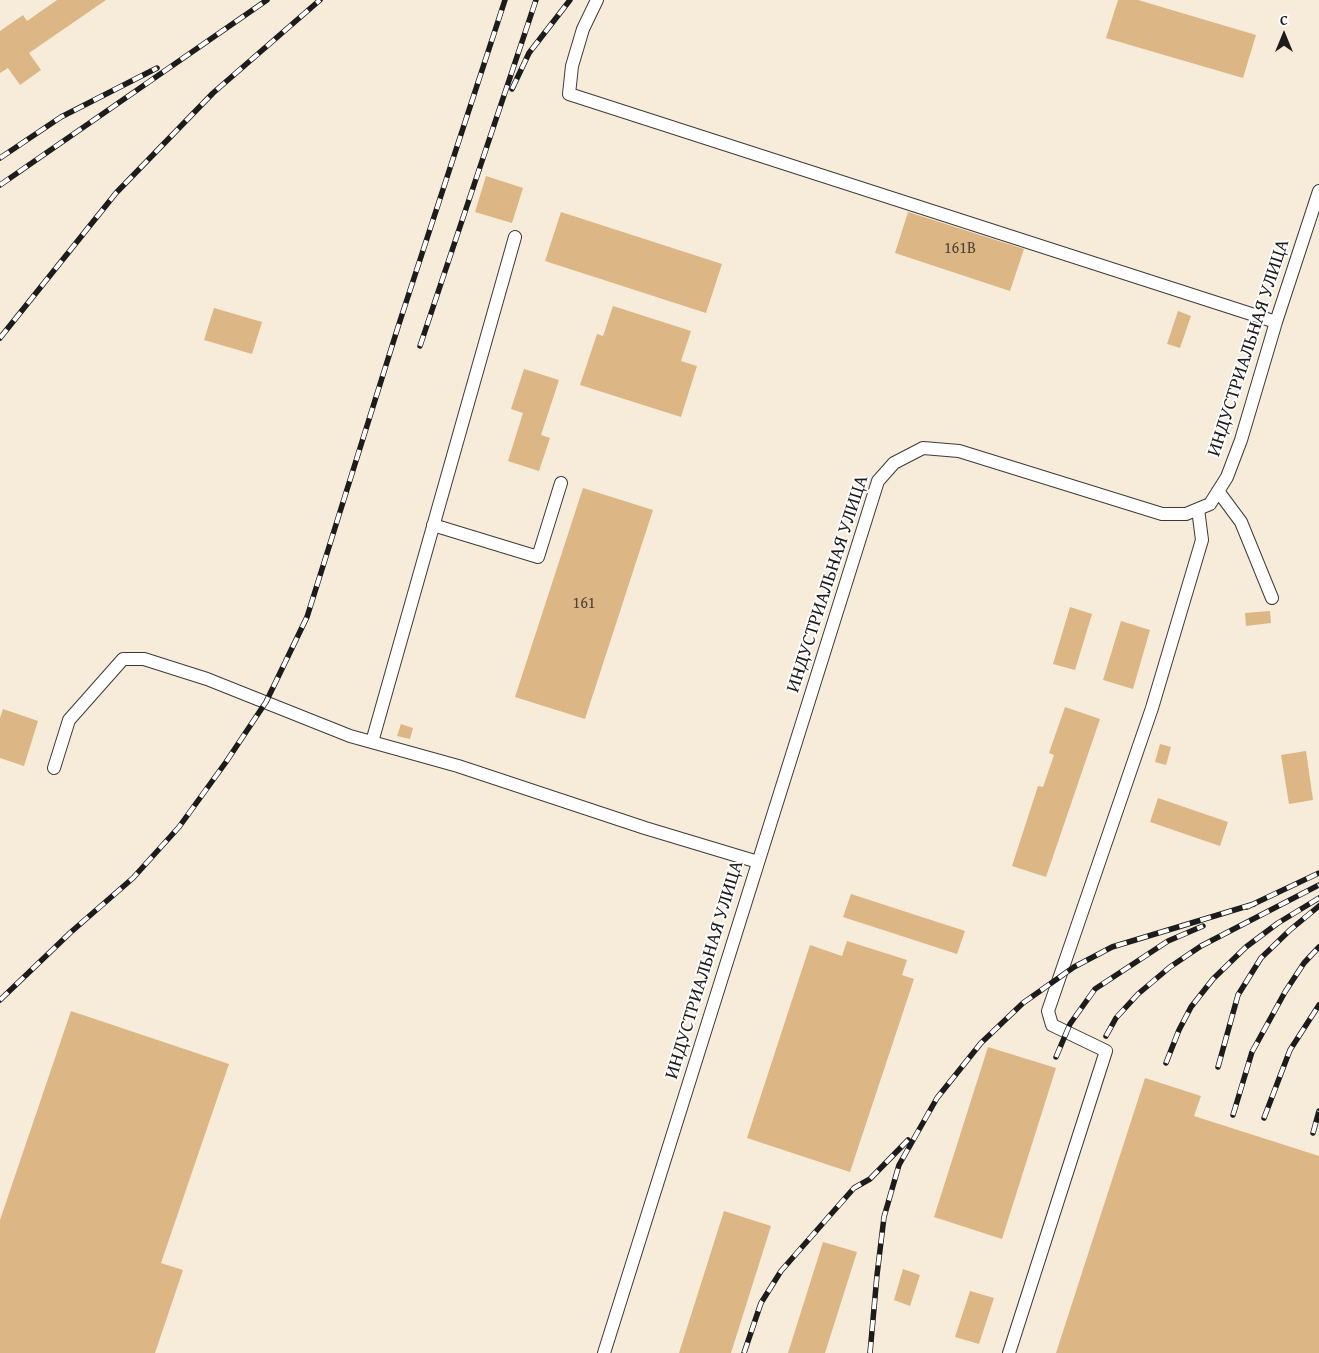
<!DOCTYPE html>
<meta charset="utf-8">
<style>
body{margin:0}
#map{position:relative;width:1319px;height:1353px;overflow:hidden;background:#f7ebd9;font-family:"Gentium Book Plus",serif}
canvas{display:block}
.north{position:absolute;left:1259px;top:10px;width:50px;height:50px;-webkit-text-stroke:4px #fff;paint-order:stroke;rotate:0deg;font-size:14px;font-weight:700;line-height:20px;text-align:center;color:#1c1c1c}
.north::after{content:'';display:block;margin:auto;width:18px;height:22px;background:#1c1c1c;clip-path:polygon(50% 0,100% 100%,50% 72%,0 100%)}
</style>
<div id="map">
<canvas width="1319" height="1353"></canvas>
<div class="north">С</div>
</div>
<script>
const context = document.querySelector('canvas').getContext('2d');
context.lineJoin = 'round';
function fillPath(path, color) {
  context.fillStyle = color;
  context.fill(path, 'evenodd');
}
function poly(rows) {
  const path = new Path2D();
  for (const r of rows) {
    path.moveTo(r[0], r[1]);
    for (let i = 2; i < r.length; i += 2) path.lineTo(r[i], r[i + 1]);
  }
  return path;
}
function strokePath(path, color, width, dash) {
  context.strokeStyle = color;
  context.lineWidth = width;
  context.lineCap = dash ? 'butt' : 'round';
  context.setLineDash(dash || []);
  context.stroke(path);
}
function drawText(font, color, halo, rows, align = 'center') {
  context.font = font + ' "Gentium Book Plus",serif';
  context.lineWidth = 4;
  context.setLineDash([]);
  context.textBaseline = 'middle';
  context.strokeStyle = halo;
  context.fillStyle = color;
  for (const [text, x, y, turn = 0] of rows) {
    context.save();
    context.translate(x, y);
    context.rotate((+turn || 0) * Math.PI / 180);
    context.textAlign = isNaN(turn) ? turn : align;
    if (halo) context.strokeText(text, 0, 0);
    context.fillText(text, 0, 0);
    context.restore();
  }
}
fillPath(poly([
 [57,0,106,0,29,53,41,70,20,85,8,68,0,73,0,31,23,15,27,21],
 [1118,0,1138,0,1256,35,1243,78,1106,38],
 [486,176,523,188,512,223,475,212],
 [561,212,722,264,706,313,545,261],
 [908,212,1024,249,1010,291,895,253],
 [613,306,691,331,681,361,697,366,681,417,580,385,597,334,603,336],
 [214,308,262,322,252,354,204,340],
 [1178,311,1191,316,1180,348,1167,344],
 [524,369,559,380,541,435,550,438,539,471,508,461,523,413,511,409],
 [583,488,653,510,585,719,515,697],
 [1070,607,1092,614,1075,670,1053,664],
 [1270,611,1271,623,1246,626,1245,613],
 [1121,621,1150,630,1133,689,1103,680],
 [1065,707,1100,719,1046,877,1012,866,1038,786,1043,787,1054,755,1049,753],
 [3,709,38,721,24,766,0,758,0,718],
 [401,724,413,728,410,739,397,736],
 [1160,744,1171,747,1166,765,1155,762],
 [1306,751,1313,800,1289,804,1281,755],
 [1158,798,1228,822,1220,846,1150,822],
 [851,894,965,931,957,954,843,917],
 [847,941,907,960,902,975,914,979,850,1172,747,1138,810,945,842,956],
 [71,1011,229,1064,161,1263,183,1270,155,1353,0,1353,0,1220],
 [988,1047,1056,1068,1002,1239,934,1217],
 [1145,1078,1201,1096,1194,1116,1319,1156,1319,1353,1056,1353],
 [724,1211,771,1226,731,1353,679,1353],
 [823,1242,857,1252,825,1353,788,1353],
 [903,1269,920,1275,910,1306,894,1300],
 [970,1291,994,1298,979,1344,955,1337]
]), '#ddb686');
const minor = poly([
 [597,0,583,29,572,66,569,94,1276,322],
 [1218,491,1241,522,1272,598],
 [433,525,538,557,561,483],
 [372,742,515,237],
 [54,768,69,720,123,659,144,659,207,679,350,736,458,766,645,828,758,862],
 [604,1353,878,481,894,463,923,448,959,451,1162,514,1186,514,1210,504,1227,477,1241,440,1276,322,1319,191],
 [1009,1353,1106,1051,1052,1025,1048,1011,1152,708,1202,540,1198,509]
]);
strokePath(minor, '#3d3b38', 14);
strokePath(minor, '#fff', 12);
const rail = poly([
 [512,89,529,53,570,0],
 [0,158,61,117,157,68],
 [0,185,267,0],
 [0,338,116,193,213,93,320,0],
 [420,346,536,0],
 [1247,907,1319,873],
 [0,1000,71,932,133,878,179,827,226,762,266,702,307,617,398,327,505,0],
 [1106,1036,1116,1018,1138,994,1170,967,1201,946,1319,885],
 [1056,1057,1070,1024,1095,989,1168,941,1203,926],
 [1166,1063,1179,1030,1191,1007,1213,979,1246,947,1278,923,1319,898],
 [1218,1067,1238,995,1261,958,1290,930,1319,906],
 [1233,1115,1252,1052,1285,992,1304,963,1319,947],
 [1264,1118,1290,1050,1319,1005],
 [1313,1133,1319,1111],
 [744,1353,761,1303,781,1271,854,1188,870,1179,908,1140],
 [870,1353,877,1275,884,1217,899,1165,937,1098,981,1043,1023,1003,1074,967,1112,947,1254,904]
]);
strokePath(rail, '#1c1c1c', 5.5);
strokePath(rail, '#fff', 4, [11]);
drawText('16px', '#4c4236', null, [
 ["161В",960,249],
 ["161",584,604]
]);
drawText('19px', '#1c1c1c', '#fff', [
 ["ИНДУСТРИАЛЬНАЯ УЛИЦА",1249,348,-72],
 ["ИНДУСТРИАЛЬНАЯ УЛИЦА",828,584,-72],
 ["ИНДУСТРИАЛЬНАЯ УЛИЦА",705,970,-73]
]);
</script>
